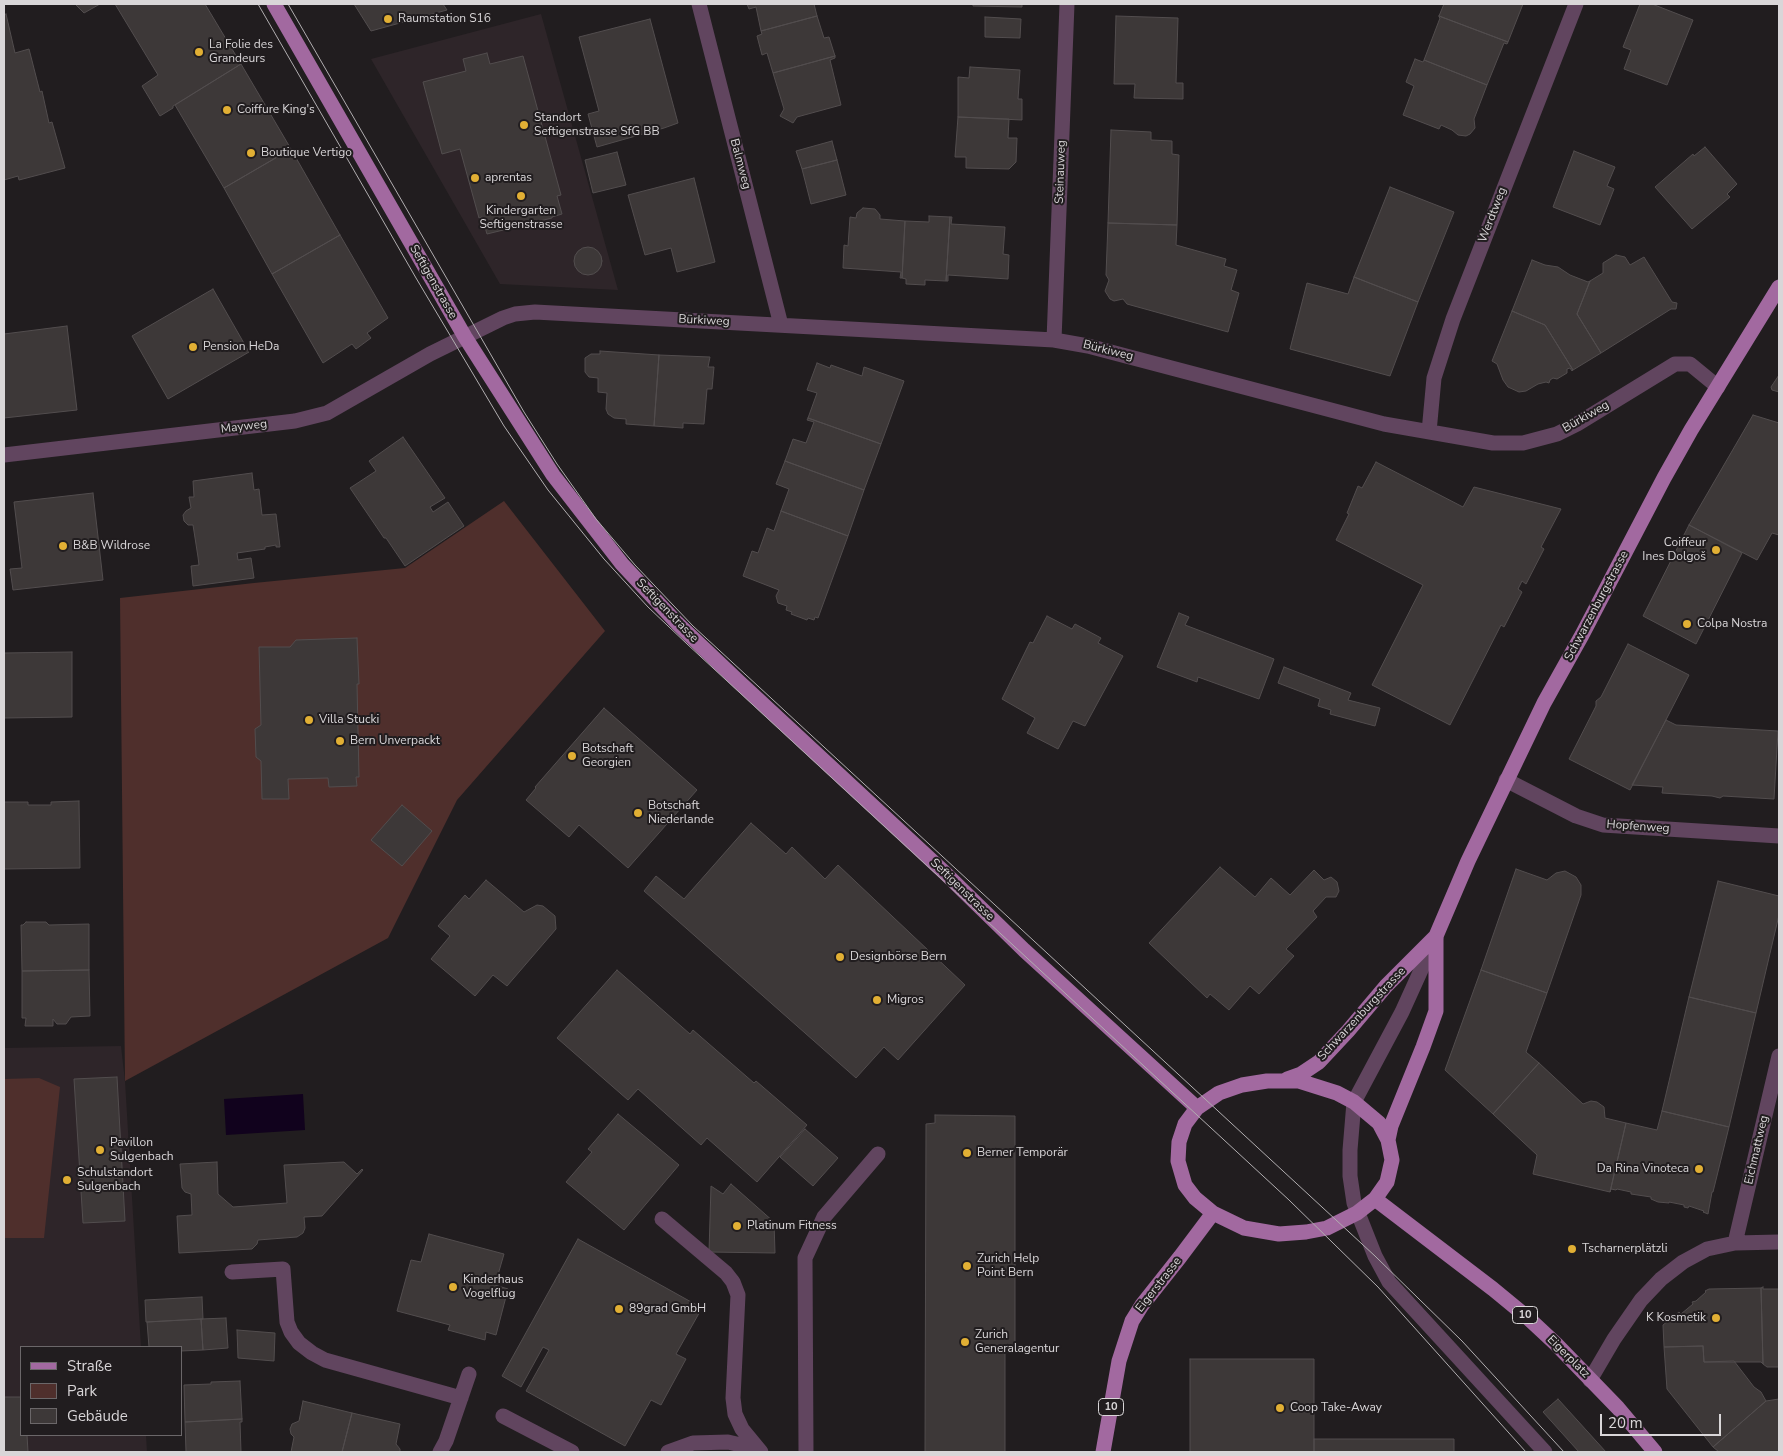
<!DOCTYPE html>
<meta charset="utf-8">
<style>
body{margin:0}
#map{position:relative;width:1783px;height:1456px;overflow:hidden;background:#211d1f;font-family:"Nunito Sans",sans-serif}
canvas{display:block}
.frame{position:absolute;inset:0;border:5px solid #d9d6d8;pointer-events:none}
.legend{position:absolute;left:20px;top:1346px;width:162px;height:90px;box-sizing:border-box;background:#211d1f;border:1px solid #6b6769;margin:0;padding:6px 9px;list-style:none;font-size:15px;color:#d9d6d8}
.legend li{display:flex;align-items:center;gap:10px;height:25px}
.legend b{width:25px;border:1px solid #6b6769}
.scale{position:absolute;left:1600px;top:1414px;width:121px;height:22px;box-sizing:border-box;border:2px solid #d9d6d8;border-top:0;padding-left:6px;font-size:15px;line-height:18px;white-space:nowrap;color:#d9d6d8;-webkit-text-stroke:4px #211d1f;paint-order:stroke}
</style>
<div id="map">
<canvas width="1783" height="1456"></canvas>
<div class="frame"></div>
<ul class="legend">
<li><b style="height:6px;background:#a269a0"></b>Straße</li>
<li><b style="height:14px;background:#4f2f2c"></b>Park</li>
<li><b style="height:14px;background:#3d3838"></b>Gebäude</li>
</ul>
<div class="scale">20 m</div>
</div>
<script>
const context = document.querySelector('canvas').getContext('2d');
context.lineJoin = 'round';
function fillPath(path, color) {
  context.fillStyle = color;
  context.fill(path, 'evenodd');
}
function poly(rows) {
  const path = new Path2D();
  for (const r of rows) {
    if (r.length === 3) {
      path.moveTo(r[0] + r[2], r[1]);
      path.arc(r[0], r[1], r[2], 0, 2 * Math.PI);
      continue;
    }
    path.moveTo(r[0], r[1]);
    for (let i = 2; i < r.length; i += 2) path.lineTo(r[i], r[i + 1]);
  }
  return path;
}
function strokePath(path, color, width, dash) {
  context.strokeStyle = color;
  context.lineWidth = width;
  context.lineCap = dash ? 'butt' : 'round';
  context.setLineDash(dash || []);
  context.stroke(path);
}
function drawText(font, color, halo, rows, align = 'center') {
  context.font = font + ' "Nunito Sans",sans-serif';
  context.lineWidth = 4;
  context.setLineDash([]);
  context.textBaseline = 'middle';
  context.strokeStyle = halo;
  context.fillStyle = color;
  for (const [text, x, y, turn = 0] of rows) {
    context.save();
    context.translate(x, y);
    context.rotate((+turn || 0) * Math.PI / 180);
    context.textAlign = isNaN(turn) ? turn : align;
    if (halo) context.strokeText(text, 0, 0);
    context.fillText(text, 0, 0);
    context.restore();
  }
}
fillPath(poly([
 [541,14,618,290,500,284,371,59],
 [121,1046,125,1081,141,1347,21,1347,21,1435,146,1435,147,1452,4,1452,4,1048]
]), '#2e2529');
fillPath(poly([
 [504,501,605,631,457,800,388,938,125,1081,120,598,254,583,405,568],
 [39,1078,60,1087,44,1238,4,1238,4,1079]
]), '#4f2f2c');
fillPath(poly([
 [303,1094,305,1130,226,1135,224,1099]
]), '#11021d');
const building = poly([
 [75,4,74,4,100,4,84,13,75,4],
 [115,4,205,4,241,64,173,106,173,108,160,116,142,86,158,75,115,4],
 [354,4,443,4,447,10,371,31,354,4],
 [747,4,814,4,817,16,761,31,756,7,749,9,747,4],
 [973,4,1022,4,1022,7,973,6,973,4],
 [1444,4,1523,4,1508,42,1439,16,1444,4],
 [1640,4,1652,4,1693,20,1667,85,1624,69,1631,50,1623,47,1640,4],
 [6,14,15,53,29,49,40,92,42,91,49,123,52,122,65,168,19,180,18,176,4,180,4,15,6,14],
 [817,16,824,38,829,37,835,56,773,73,767,53,762,55,757,36,762,34,761,31,817,16],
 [1116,16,1178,18,1176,83,1183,83,1183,99,1134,98,1135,84,1114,84,1116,16],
 [1439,16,1508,42,1507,44,1504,43,1487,85,1424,60,1440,18,1439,17,1439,16],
 [985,17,1021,19,1020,38,985,37,985,17],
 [650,19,678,123,664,128,597,147,588,114,599,111,579,37,650,19],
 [487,53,490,64,523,56,561,195,557,196,562,214,552,217,552,218,487,234,482,217,479,218,460,149,442,154,423,82,466,71,463,59,487,53],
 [835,56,835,58,830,60,841,105,797,117,793,123,780,116,784,109,773,73,835,56],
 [1415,59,1423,62,1424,60,1487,85,1474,119,1475,128,1470,134,1466,136,1458,135,1452,130,1441,125,1439,129,1403,115,1414,86,1406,82,1415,59],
 [241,64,291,149,224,188,175,105,241,64],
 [970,67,1020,70,1018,99,1022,99,1022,120,958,117,958,77,969,78,970,67],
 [958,117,1009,119,1008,138,1017,138,1016,162,1009,169,966,168,966,157,955,157,958,117],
 [1111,130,1151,132,1151,140,1172,141,1172,154,1179,155,1177,225,1108,223,1111,130],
 [832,141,837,160,802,169,796,151,832,141],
 [1705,147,1737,184,1727,194,1730,197,1692,229,1655,187,1693,154,1694,156,1705,147],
 [291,149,340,235,272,274,224,188,291,149],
 [1574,151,1615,167,1607,186,1614,189,1600,225,1553,207,1574,151],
 [617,152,626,185,593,193,585,160,617,152],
 [837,160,846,195,811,204,802,169,837,160],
 [694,178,715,262,677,272,671,248,645,255,628,195,694,178],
 [1390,187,1454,212,1418,302,1354,277,1390,187],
 [863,208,875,209,880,215,880,219,905,221,902,278,900,278,901,272,843,268,844,245,848,246,850,217,856,218,857,213,863,208],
 [929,216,950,217,946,281,925,280,925,285,906,284,906,279,902,278,905,221,929,222,929,216],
 [950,217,952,217,951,224,1005,227,1003,254,1009,255,1008,279,948,275,948,281,946,281,950,217],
 [1108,223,1177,225,1176,245,1226,259,1224,266,1237,270,1231,290,1239,293,1228,332,1127,304,1123,299,1114,301,1110,299,1105,291,1109,280,1106,275,1108,223],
 [340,235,388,318,367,333,371,338,356,349,352,344,323,363,272,274,340,235],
 [588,261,14],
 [1616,255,1625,257,1630,265,1644,257,1672,302,1677,303,1676,309,1671,309,1601,353,1577,314,1590,281,1603,273,1603,263,1616,255],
 [1532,260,1545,265,1558,267,1570,275,1588,282,1590,281,1577,314,1601,353,1573,370,1545,325,1512,311,1532,260],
 [1354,277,1418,302,1390,376,1290,349,1307,283,1348,294,1354,277],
 [213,289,249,352,168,399,132,336,213,289],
 [1512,311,1545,325,1573,370,1572,371,1570,368,1567,369,1567,373,1557,379,1553,378,1550,380,1549,383,1546,382,1538,384,1526,391,1519,392,1508,387,1503,380,1497,364,1492,361,1512,311],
 [67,326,77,410,4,418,4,334,67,326],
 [600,351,659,355,654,426,626,424,626,419,614,418,608,414,606,409,607,393,598,392,598,378,589,377,585,372,585,358,591,354,600,354,600,351],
 [659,355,710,357,708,367,714,367,712,389,707,389,704,424,683,423,683,428,654,426,659,355],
 [817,363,830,368,831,365,862,376,864,367,904,381,881,444,808,418,817,393,807,390,817,363],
 [1779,375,1779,392,1772,390,1771,387,1779,375],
 [1753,415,1779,423,1779,535,1772,533,1757,560,1689,525,1753,415],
 [808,418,881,444,864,490,785,461,793,439,806,443,814,422,807,420,808,418],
 [403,437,445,498,430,507,433,512,448,502,464,526,405,566,386,538,384,538,350,488,376,471,369,461,403,437],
 [785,461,864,490,848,536,781,511,789,489,776,484,785,461],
 [1376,462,1463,507,1474,487,1561,509,1541,547,1544,549,1526,584,1522,581,1518,589,1522,592,1504,627,1501,625,1450,725,1372,685,1423,585,1336,540,1349,514,1347,513,1358,486,1362,488,1376,462],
 [252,473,254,490,259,489,262,515,276,514,280,547,276,547,276,545,265,547,265,549,237,553,238,560,251,558,254,578,193,586,191,566,199,565,198,557,193,525,188,525,184,521,183,515,186,511,191,508,189,497,194,497,193,481,252,473],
 [93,493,103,580,13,590,10,569,22,568,14,502,93,493],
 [781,511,848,536,818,618,815,617,814,620,808,618,807,620,791,614,792,612,786,610,787,606,778,603,776,596,779,590,743,576,752,551,758,553,767,528,774,531,781,511],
 [1689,525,1742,553,1696,644,1643,616,1689,525],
 [1179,613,1189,617,1185,625,1274,659,1259,699,1198,677,1197,682,1157,667,1179,613],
 [1047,616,1072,629,1075,624,1101,638,1098,643,1123,656,1085,726,1073,721,1058,749,1027,733,1035,718,1002,699,1030,642,1033,643,1047,616],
 [357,638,359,684,357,684,359,777,356,777,357,786,329,787,328,778,288,779,289,799,262,799,261,761,256,757,255,729,261,725,259,647,290,647,296,640,357,638],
 [1628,644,1689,675,1630,790,1569,759,1596,706,1596,701,1601,697,1628,644],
 [72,652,72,717,4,718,4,653,72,652],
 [1284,667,1351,693,1348,700,1380,708,1375,726,1330,714,1331,710,1318,706,1320,699,1278,683,1284,667],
 [604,708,697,790,628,868,579,825,569,837,526,800,536,788,535,787,604,708],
 [1666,720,1676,725,1778,731,1774,799,1723,796,1720,798,1712,796,1662,793,1663,787,1632,785,1666,720],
 [79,801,80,868,4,869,4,802,28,802,28,805,51,805,51,802,79,801],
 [402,805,432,831,402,866,371,840,402,805],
 [751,823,786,854,792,847,825,879,838,865,965,985,898,1060,884,1047,856,1078,644,891,656,876,684,899,751,823],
 [1220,867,1255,897,1271,878,1290,895,1314,870,1324,880,1331,877,1337,882,1339,891,1336,897,1326,897,1313,911,1317,917,1286,949,1294,956,1259,994,1250,986,1229,1010,1210,994,1207,998,1149,943,1220,867],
 [1516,869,1547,880,1556,873,1565,871,1576,877,1581,885,1581,895,1547,993,1481,970,1516,869],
 [486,880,524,912,537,905,543,906,555,916,556,929,507,986,493,975,475,996,431,959,450,936,438,926,465,895,469,899,486,880],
 [1718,881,1779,896,1779,915,1756,1013,1689,997,1718,881],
 [26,922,46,922,49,925,89,924,89,970,22,971,21,925,23,925,26,922],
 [89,970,90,1016,71,1017,66,1024,57,1024,53,1019,53,1026,25,1026,26,1018,22,1018,22,971,89,970],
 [617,970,690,1034,693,1030,754,1083,756,1081,807,1125,757,1182,707,1138,701,1145,638,1089,628,1100,557,1038,617,970],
 [1481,970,1547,993,1526,1052,1539,1063,1493,1114,1445,1070,1481,970],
 [1689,997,1756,1013,1729,1127,1662,1111,1689,997],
 [1539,1063,1583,1104,1591,1101,1597,1102,1604,1107,1605,1118,1626,1123,1610,1192,1533,1174,1537,1155,1493,1114,1539,1063],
 [117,1077,125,1221,83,1223,74,1079,117,1077],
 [1662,1111,1729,1127,1713,1192,1712,1192,1708,1214,1703,1212,1704,1211,1689,1206,1688,1208,1684,1207,1684,1205,1669,1202,1669,1203,1658,1202,1651,1199,1651,1197,1631,1194,1631,1192,1617,1189,1616,1190,1611,1189,1610,1192,1626,1123,1657,1130,1662,1111],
 [618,1114,679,1165,624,1230,566,1182,592,1152,588,1149,618,1114],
 [935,1115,1015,1116,1015,1352,1005,1352,1005,1452,925,1452,926,1124,935,1123,935,1115],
 [805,1129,838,1158,813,1186,780,1157,805,1129],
 [217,1162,218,1194,233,1207,287,1203,284,1165,344,1162,357,1174,362,1169,363,1170,322,1216,304,1217,305,1228,303,1233,297,1237,258,1240,257,1244,252,1249,179,1253,177,1216,192,1215,191,1194,185,1192,182,1188,180,1164,217,1162],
 [731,1184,774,1222,775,1253,709,1252,711,1186,723,1194,731,1184],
 [429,1234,504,1254,495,1285,508,1289,496,1335,486,1332,485,1340,448,1330,450,1325,397,1311,411,1260,421,1262,429,1234],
 [578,1239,702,1308,676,1354,686,1359,661,1405,651,1400,625,1446,526,1391,549,1350,543,1347,521,1387,502,1376,578,1239],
 [1763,1287,1763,1289,1779,1289,1779,1367,1767,1367,1763,1364,1761,1288,1763,1287],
 [1761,1288,1763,1364,1761,1362,1704,1362,1703,1346,1664,1347,1663,1325,1679,1312,1681,1314,1693,1304,1692,1302,1696,1301,1706,1292,1705,1291,1709,1289,1761,1288],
 [202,1297,203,1319,146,1322,145,1300,202,1297],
 [226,1318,228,1348,203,1350,201,1319,226,1318],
 [201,1319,203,1350,181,1351,181,1347,149,1347,147,1322,201,1319],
 [237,1330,275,1333,274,1361,238,1358,237,1330],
 [1703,1346,1704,1362,1734,1361,1754,1387,1761,1392,1766,1401,1713,1447,1667,1389,1664,1347,1703,1346],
 [1190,1359,1314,1359,1314,1452,1190,1452,1190,1359],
 [240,1381,242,1419,185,1422,184,1385,211,1384,211,1382,240,1381],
 [4,1397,21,1397,21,1435,27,1435,28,1452,4,1452,4,1397],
 [1558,1399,1606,1452,1579,1452,1543,1412,1558,1399],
 [1779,1399,1779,1452,1719,1452,1713,1447,1766,1401,1779,1399],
 [303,1401,352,1413,342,1452,291,1452,294,1437,291,1434,290,1429,292,1424,299,1421,303,1401],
 [352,1413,400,1424,396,1444,400,1449,400,1452,342,1452,352,1413],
 [242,1419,242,1422,240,1422,241,1452,186,1452,185,1422,242,1419],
 [1314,1439,1454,1439,1454,1452,1314,1452,1314,1439]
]);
fillPath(building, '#3d3838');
strokePath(building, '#524d4e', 1);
strokePath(poly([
 [699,4,781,325],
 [1054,340,1067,4],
 [1429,432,1434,378,1453,319,1576,4],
 [4,455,295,421,327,413,430,354,503,318,515,314,535,312,1054,340,1088,346,1384,424,1493,443,1523,443,1557,434,1577,424,1675,364,1690,364,1718,387],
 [1506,780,1576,816,1603,825,1779,836],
 [1436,937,1402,1012,1354,1102,1350,1150,1350,1176,1354,1203,1375,1256,1389,1282,1545,1452],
 [662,1219,726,1273,733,1282,738,1295,733,1398,735,1414,742,1429,761,1452],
 [1735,1243,1779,1056],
 [232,1272,283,1269,287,1322,291,1332,299,1343,312,1353,325,1360,461,1398],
 [1590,1380,1614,1339,1641,1300,1661,1279,1683,1262,1707,1249,1735,1243,1779,1242],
 [503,1416,572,1452],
 [440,1452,446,1441,469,1374],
 [668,1452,693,1443,728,1442,758,1449],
 [806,1452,805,1258,824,1217,878,1154]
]), '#61455f', 15);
strokePath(poly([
 [274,4,465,337,553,475,622,564,677,623,739,682,944,872,1024,950,1197,1108],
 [1287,1079,1301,1074,1319,1062,1348,1031,1386,986,1436,936],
 [1267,1081,1299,1081,1337,1093,1354,1102,1379,1123,1388,1140,1392,1160,1387,1182,1375,1199,1357,1213,1327,1228,1306,1232,1279,1234,1244,1228,1213,1213,1195,1198,1185,1185,1178,1161,1179,1142,1185,1124,1197,1108,1219,1093,1242,1085,1267,1081],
 [1388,1140,1391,1126,1423,1047,1436,1011,1436,936,1468,861,1544,703,1582,635,1664,478,1691,430,1779,287],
 [1375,1199,1493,1289,1527,1317,1556,1344,1618,1408,1655,1452],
 [1103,1452,1119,1361,1132,1321,1142,1305,1180,1257,1213,1213]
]), '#a269a0', 15);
strokePath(poly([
 [258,4,416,278,504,426,548,490,604,559,648,607,687,644,1289,1200,1378,1287,1526,1452],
 [288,4,524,412,557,464,596,519,635,565,693,626,1375,1256,1462,1341,1564,1452]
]), '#b1aeb0', 1);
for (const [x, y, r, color] of [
 [388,19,5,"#e1af34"],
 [199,52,5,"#e1af34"],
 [227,110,5,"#e1af34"],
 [524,125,5,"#e1af34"],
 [251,153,5,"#e1af34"],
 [475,178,5,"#e1af34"],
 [521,196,5,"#e1af34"],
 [193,347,5,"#e1af34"],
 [63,546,5,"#e1af34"],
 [1716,550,5,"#e1af34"],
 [1687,624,5,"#e1af34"],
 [309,720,5,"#e1af34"],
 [340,741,5,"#e1af34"],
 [572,756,5,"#e1af34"],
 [638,813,5,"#e1af34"],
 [840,957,5,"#e1af34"],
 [877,1000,5,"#e1af34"],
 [100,1150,5,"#e1af34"],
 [967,1153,5,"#e1af34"],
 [1699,1169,5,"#e1af34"],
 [67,1180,5,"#e1af34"],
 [737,1226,5,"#e1af34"],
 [1572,1249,5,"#e1af34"],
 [967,1266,5,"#e1af34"],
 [453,1287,5,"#e1af34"],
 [619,1309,5,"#e1af34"],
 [1716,1318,5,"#e1af34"],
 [965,1342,5,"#e1af34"],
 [1280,1408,5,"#e1af34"]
]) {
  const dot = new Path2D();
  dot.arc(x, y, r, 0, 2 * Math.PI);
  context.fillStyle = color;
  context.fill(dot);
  strokePath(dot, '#211d1f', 2);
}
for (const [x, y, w] of [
 [1525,1315,25],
 [1111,1407,25]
]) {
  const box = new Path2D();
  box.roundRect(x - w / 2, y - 8.5, w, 17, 4);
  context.fillStyle = '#211d1f';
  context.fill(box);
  strokePath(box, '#d9d6d8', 1);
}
drawText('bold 11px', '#d9d6d8', null, [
 ["10",1525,1315],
 ["10",1111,1407]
]);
drawText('12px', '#d9d6d8', '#211d1f', [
 ["Raumstation S16",398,19],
 ["La Folie des",209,45],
 ["Grandeurs",209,59],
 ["Coiffure King's",237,110],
 ["Standort",534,118],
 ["Seftigenstrasse SfG BB",534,132],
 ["Boutique Vertigo",261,153],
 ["aprentas",485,178],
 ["Kindergarten",521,211,"center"],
 ["Seftigenstrasse",521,225,"center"],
 ["Pension HeDa",203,347],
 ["Coiffeur",1706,543,"right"],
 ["Ines Dolgoš",1706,557,"right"],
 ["B&B Wildrose",73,546],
 ["Colpa Nostra",1697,624],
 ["Villa Stucki",319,720],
 ["Bern Unverpackt",350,741],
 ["Botschaft",582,749],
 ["Georgien",582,763],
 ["Botschaft",648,806],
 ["Niederlande",648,820],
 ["Designbörse Bern",850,957],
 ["Migros",887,1000],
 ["Pavillon",110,1143],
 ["Sulgenbach",110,1157],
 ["Berner Temporär",977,1153],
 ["Da Rina Vinoteca",1689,1169,"right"],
 ["Schulstandort",77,1173],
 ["Sulgenbach",77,1187],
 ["Platinum Fitness",747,1226],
 ["Tscharnerplätzli",1582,1249],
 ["Zurich Help",977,1259],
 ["Point Bern",977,1273],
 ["Kinderhaus",463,1280],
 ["Vogelflug",463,1294],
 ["89grad GmbH",629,1309],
 ["K Kosmetik",1706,1318,"right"],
 ["Zurich",975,1335],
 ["Generalagentur",975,1349],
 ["Coop Take-Away",1290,1408]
], 'left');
drawText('12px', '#d9d6d8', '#211d1f', [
 ["Balmweg",740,164,75],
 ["Steinauweg",1061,172,-88],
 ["Werdtweg",1493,215,-69],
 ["Seftigenstrasse",433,282,60],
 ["Bürkiweg",704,321,3],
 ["Bürkiweg",1108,351,14],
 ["Bürkiweg",1586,417,-30],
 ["Mayweg",244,427,-7],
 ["Schwarzenburgstrasse",1597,606,-62],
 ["Seftigenstrasse",667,611,46],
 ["Hopfenweg",1638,827,4],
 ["Seftigenstrasse",962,890,44],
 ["Schwarzenburgstrasse",1362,1014,-47],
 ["Eichmattweg",1757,1150,-77],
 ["Eigerstrasse",1159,1285,-52],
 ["Eigerplatz",1568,1357,45]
]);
</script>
